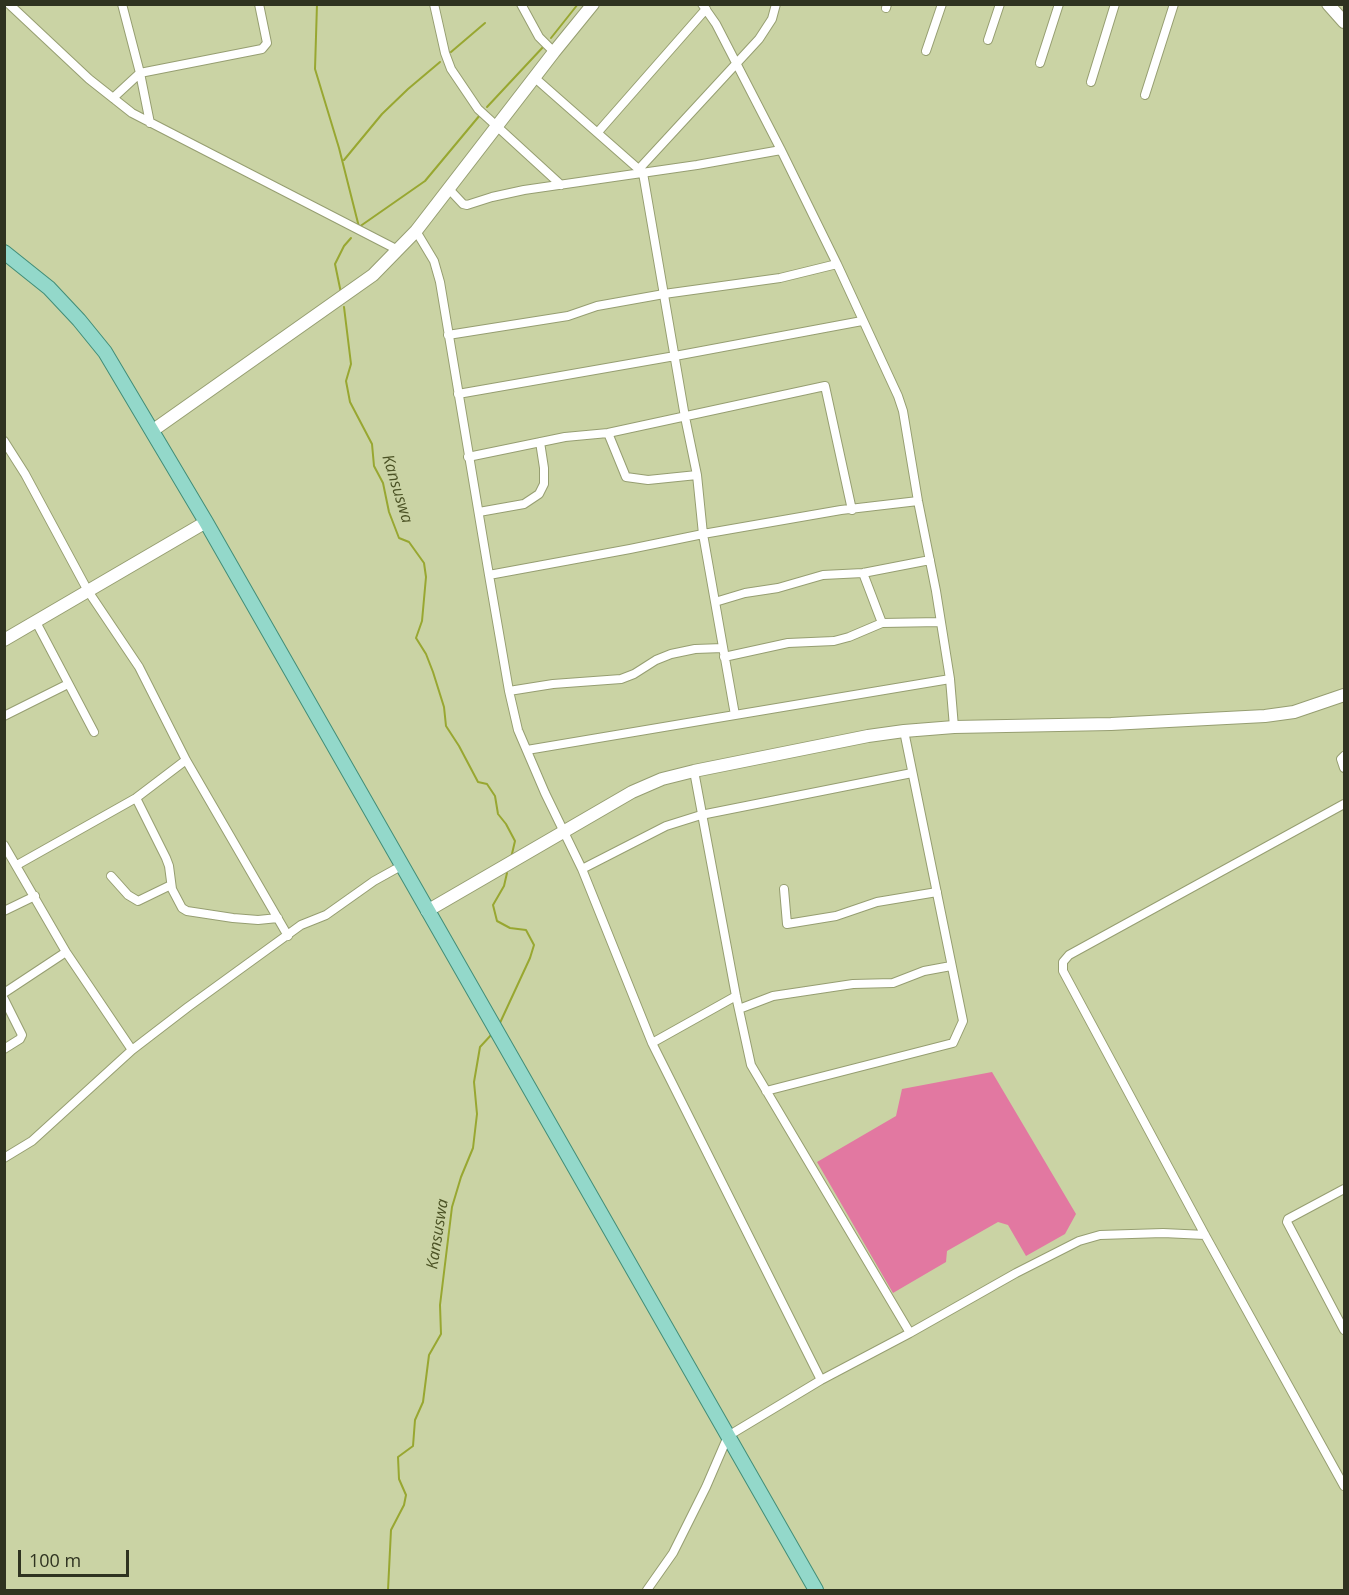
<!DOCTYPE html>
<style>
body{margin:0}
#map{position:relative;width:1349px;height:1595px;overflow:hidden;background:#cad3a4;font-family:"Open Sans",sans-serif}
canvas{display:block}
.frame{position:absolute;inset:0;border:6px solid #2f3320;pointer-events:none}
.scale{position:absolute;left:18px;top:1550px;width:111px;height:27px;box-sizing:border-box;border:3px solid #2f3320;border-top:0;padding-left:8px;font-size:18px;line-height:21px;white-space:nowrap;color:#2f3320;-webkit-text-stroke:4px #cad3a4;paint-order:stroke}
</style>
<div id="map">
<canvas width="1349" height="1595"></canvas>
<div class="frame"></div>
<div class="scale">100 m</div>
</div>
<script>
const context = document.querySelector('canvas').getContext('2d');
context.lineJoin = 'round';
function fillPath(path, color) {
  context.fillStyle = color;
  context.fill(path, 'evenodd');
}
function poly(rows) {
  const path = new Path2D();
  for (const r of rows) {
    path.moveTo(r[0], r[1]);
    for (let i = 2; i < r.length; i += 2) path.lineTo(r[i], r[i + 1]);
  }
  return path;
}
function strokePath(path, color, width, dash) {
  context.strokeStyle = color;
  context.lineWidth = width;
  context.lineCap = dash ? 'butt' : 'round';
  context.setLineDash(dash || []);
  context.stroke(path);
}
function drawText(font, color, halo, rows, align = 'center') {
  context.font = font + ' "Open Sans",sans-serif';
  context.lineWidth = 6;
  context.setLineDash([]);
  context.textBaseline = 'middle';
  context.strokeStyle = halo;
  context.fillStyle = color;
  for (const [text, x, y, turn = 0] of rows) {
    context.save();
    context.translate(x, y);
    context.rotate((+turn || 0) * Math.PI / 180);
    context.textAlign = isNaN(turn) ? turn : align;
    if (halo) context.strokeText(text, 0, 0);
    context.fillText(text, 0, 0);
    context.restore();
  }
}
fillPath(poly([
 [992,1072,1076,1214,1065,1234,1026,1256,1008,1225,998,1222,947,1251,946,1262,893,1293,817,1162,896,1116,902,1089]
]), '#e278a1');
strokePath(poly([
 [317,4,315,69,339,148,359,227,425,181,480,115],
 [551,38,578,4],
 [451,52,485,23],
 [487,107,544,46],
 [344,160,382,114,408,89,440,62],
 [341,293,335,264,344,246,351,238],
 [344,307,351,364,346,381,350,402,372,444,374,466,383,483,389,512,399,538,409,542,424,563,426,577,422,621,416,638,426,654,433,672,444,707,446,726,459,746,478,782,487,784,495,796,498,814,506,824,515,841,511,858],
 [499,1025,530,958,534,945,526,930,510,928,497,921,493,905,504,886,507,873],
 [388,1590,391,1530,404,1505,406,1495,399,1479,398,1457,413,1446,415,1420,423,1402,429,1355,441,1334,440,1305,452,1207,461,1177,473,1148,477,1114,474,1082,480,1047,492,1034]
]), '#98a731', 2);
const street = poly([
 [9,4,89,79,132,113,398,250],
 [122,4,140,73,150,123],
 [434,4,445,53,451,69,478,109,561,185],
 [521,4,539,37,554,52],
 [702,4,716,24,781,150,837,264,898,396,903,411,918,501,936,591,950,679,954,727],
 [886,8,887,4],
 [988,40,1000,4],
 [926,51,942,4],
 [1040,63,1059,4],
 [1091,82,1115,4],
 [1145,95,1174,4],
 [113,98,140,73,262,49,267,43,259,4],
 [598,132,706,9],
 [639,169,759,39,772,19,776,4],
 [448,188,463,204,467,205,492,197,524,190,697,165,781,150],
 [416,231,434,261,440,282,489,575,509,691,518,730,545,793,582,869,652,1043,821,1380],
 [448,335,568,316,597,306,664,294,780,278,837,264],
 [458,394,675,356,862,321],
 [608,433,626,477,648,480,697,475],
 [4,441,25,474,88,591,139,667,186,760,288,936],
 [468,457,565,437,608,433,825,386,852,510],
 [479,512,524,504,539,494,544,484,544,468,540,442],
 [863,573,882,623],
 [489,575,630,549,703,534,841,510,918,501],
 [715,602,745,593,778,588,823,575,863,573,930,560],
 [36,622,94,732],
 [724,657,788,643,834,641,849,637,882,623,941,622],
 [509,691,553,684,621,679,634,674,656,660,671,654,695,649,723,648],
 [735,715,950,679],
 [4,716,68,684],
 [527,750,735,715,703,534,697,475,685,417,643,173,535,78],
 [1344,756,1341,759,1344,768],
 [694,771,736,996,751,1065,910,1333],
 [136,798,166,858,169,866,172,889,182,908,187,911,233,918,258,920,278,918],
 [1344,804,1069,955,1063,962,1063,971,1205,1235,1344,1486],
 [4,845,66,952,132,1050],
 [17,865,136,798,186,760],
 [582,869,666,826,701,815,912,773],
 [111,876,128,895,138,901,171,885],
 [784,889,787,924,836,916,877,902,937,892],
 [4,911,35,896],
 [4,993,66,952],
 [4,999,22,1035,20,1039,4,1049],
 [739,1009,773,996,853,984,893,983,924,971,951,966],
 [652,1043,736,996],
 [766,1091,953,1043,963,1021,904,731],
 [4,1158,32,1141,132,1050,188,1007,301,925,326,915,374,881,401,866],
 [1344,1189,1288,1219,1287,1222,1344,1330],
 [647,1590,673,1553,706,1487,728,1436,821,1380,910,1333,1016,1273,1079,1241,1100,1235,1163,1233,1205,1235]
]);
const secondary = poly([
 [1328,4,1344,22],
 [152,431,373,275,416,231,554,52,593,4],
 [4,640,206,522],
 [427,911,632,792,662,779,694,771,868,736,904,731,954,727,1111,724,1265,716,1294,712,1344,695]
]);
const primary = poly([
 [4,252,49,288,79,320,105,352,206,522,816,1590]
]);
strokePath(street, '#969e71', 10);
strokePath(secondary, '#969e71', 14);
strokePath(primary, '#418d77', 16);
strokePath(street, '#fff', 8);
strokePath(secondary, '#fff', 12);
strokePath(primary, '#93d8ca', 14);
drawText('italic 16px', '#4b5224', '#cad3a4', [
 ["Kansuswa",397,489,73],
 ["Kansuswa",438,1234,-81]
]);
</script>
